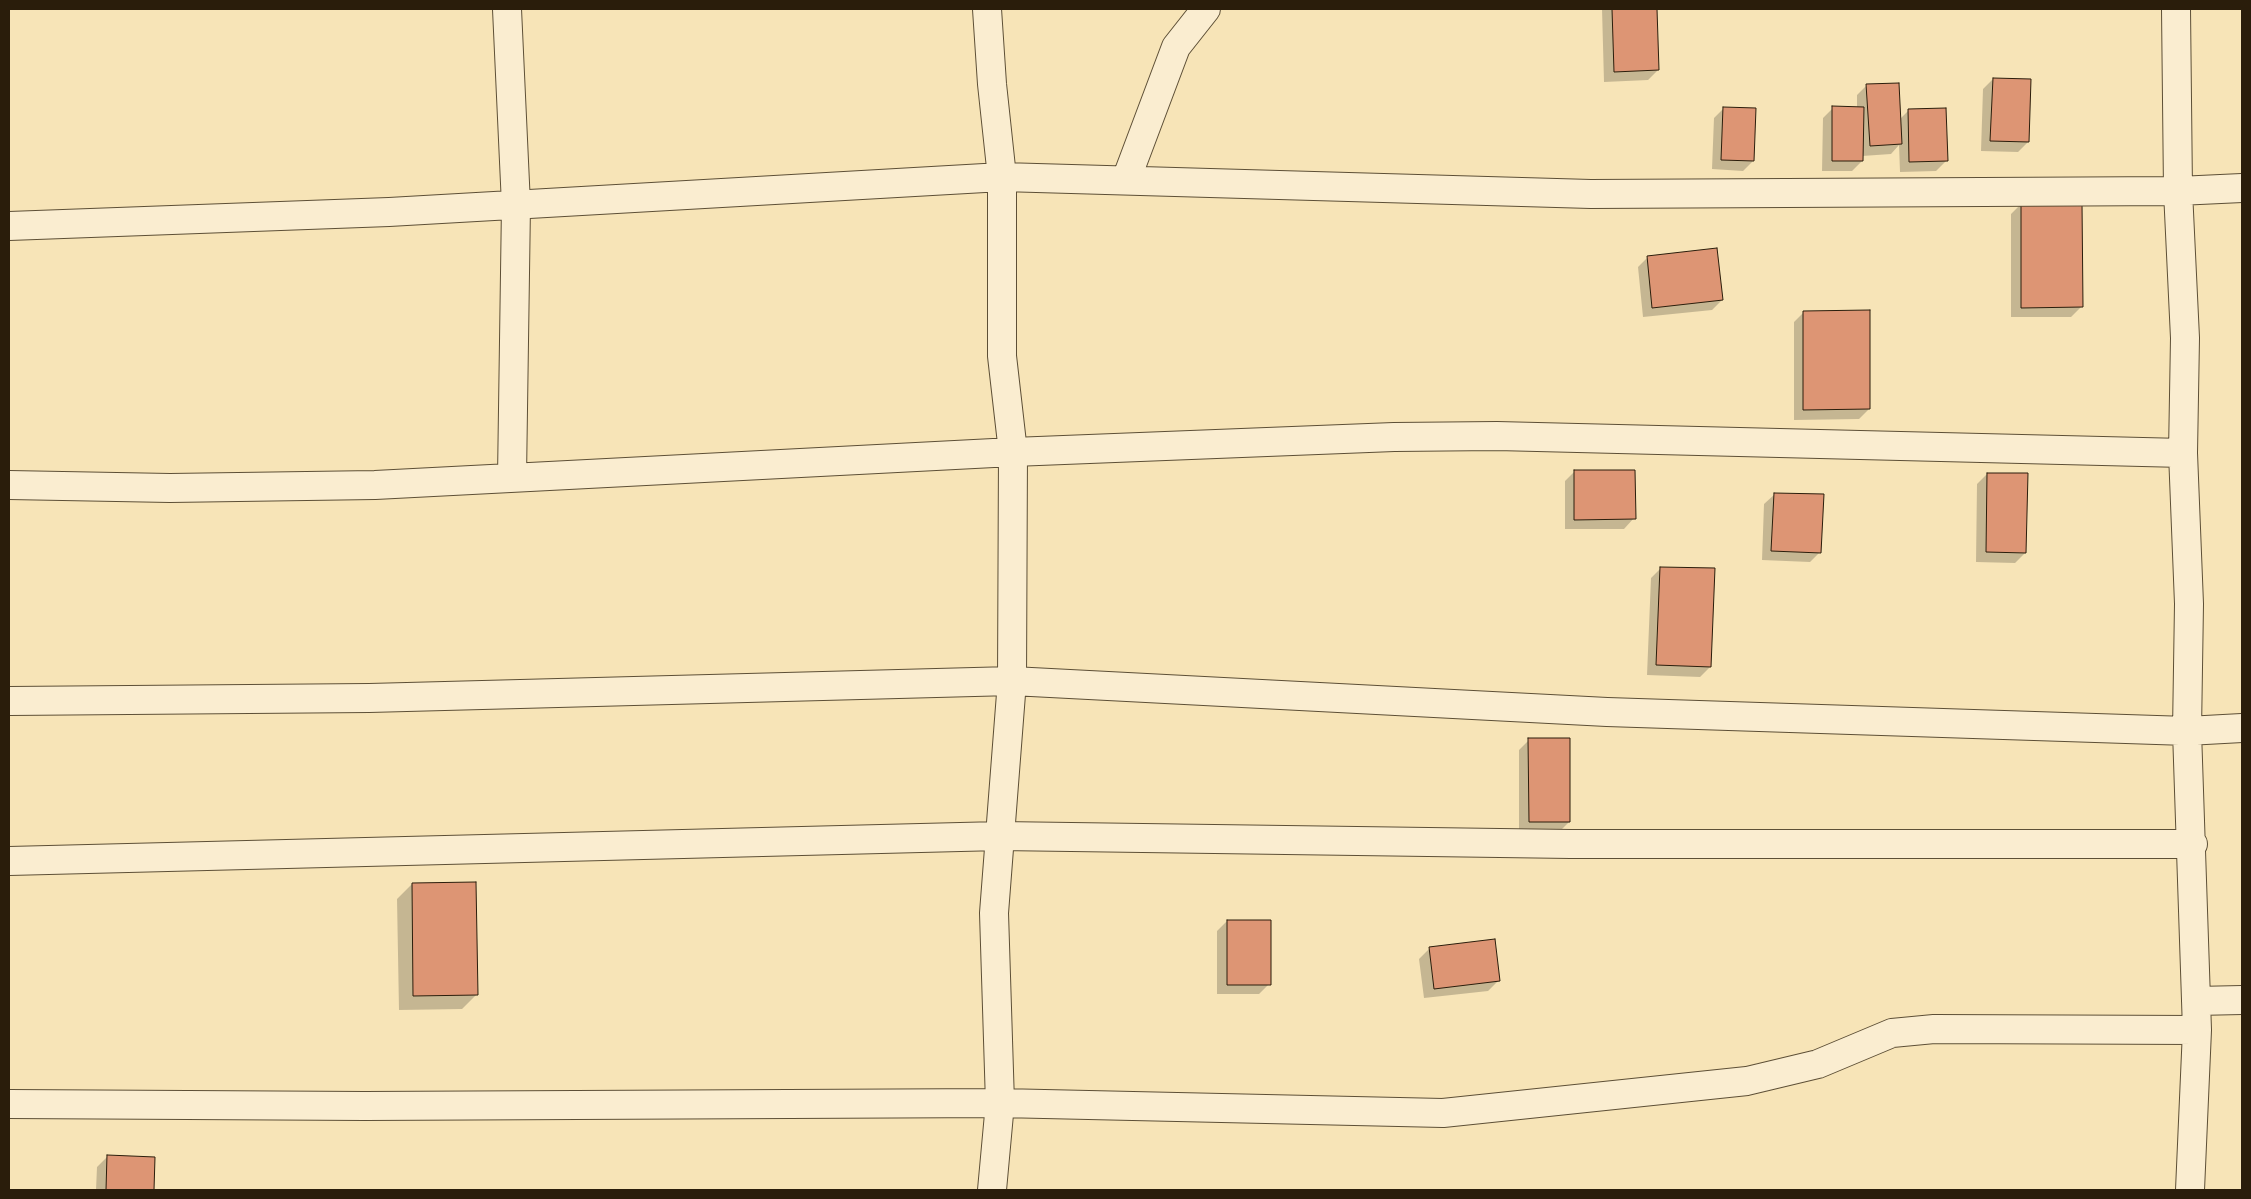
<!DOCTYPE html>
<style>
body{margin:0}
#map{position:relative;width:2251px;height:1199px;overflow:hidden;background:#f7e4b7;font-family:"Libre Bodoni",serif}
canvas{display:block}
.frame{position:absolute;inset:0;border:10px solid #2a1d0b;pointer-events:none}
</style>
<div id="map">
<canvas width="2251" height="1199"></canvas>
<div class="frame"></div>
</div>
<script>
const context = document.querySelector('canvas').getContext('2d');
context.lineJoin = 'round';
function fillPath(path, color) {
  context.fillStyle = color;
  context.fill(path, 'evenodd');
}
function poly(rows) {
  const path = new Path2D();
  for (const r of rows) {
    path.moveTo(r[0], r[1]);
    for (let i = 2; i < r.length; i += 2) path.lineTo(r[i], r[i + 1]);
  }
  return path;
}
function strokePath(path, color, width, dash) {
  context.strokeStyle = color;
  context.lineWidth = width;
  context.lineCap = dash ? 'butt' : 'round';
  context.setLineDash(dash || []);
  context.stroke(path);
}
fillPath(poly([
 [1602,9,1656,9,1658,70,1648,80,1604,82],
 [1993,79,2028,142,2018,152,1981,151,1983,89],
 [1867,85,1900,119,1909,110,1946,161,1936,171,1900,172,1899,145,1891,154,1862,156,1862,161,1852,171,1822,171,1823,118,1833,108,1857,108,1857,95],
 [1724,108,1753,161,1743,171,1712,169,1714,118],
 [2021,204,2081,307,2071,317,2011,317,2011,214],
 [1648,257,1722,300,1712,310,1643,317,1638,267],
 [1804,312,1869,409,1859,419,1794,420,1794,322],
 [1575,471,1634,518,1624,529,1565,529,1565,481],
 [1987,474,2025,553,2015,563,1976,562,1977,484],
 [1775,494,1820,552,1810,562,1762,560,1764,504],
 [1661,568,1710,667,1700,677,1647,675,1651,578],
 [1529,740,1569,822,1559,832,1519,832,1519,750],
 [412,884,477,994,462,1009,399,1010,397,899],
 [1227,921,1269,984,1259,994,1217,994,1217,931],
 [1429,949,1498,981,1488,991,1424,998,1419,959],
 [107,1157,154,1158,153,1190,96,1190,97,1167]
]), '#0003');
const building = poly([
 [1612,9,1657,9,1659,70,1614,72,1612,9],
 [1993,78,2031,79,2029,142,1990,141,1993,78],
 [1899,83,1902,144,1870,146,1866,84,1899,83],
 [1832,106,1864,107,1863,161,1832,161,1832,106],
 [1723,107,1756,108,1754,161,1721,160,1723,107],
 [1946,108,1948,161,1909,162,1908,109,1946,108],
 [2082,202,2083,307,2021,308,2021,203,2082,202],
 [1717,248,1723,300,1652,308,1647,256,1717,248],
 [1870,310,1870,409,1803,410,1803,311,1870,310],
 [1574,470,1635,470,1636,519,1574,520,1574,470],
 [1987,473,2028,473,2026,553,1986,552,1987,473],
 [1774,493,1824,494,1821,553,1771,551,1774,493],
 [1660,567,1715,568,1711,667,1656,665,1660,567],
 [1528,738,1570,738,1570,822,1529,822,1528,738],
 [476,882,478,995,413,996,412,883,476,882],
 [1227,920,1271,920,1271,985,1227,985,1227,920],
 [1495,939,1500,981,1434,989,1429,947,1495,939],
 [107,1155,155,1157,154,1190,106,1190,107,1155]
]);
fillPath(building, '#dd9574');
strokePath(building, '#2a1d0b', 1);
const minor = poly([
 [507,9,516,205,512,477],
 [987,9,992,84,1002,177,1002,356,1013,452,1012,681,994,913,1000,1103,992,1190],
 [2176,9,2178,191,2185,338,2183,453,2189,604,2187,731,2197,1030,2190,1190],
 [1126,180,1176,47,1206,9],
 [9,226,389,212,1002,177,1591,194,2178,191,2242,188],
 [9,485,170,488,375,485,1013,452,1394,437,1497,436,2183,453],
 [9,701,369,698,1012,681,1607,712,2187,731,2242,728],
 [9,861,1000,836,1571,844,2193,844],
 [2196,1001,2242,1000],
 [9,1104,365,1106,1000,1103,1443,1113,1747,1081,1818,1064,1892,1033,1934,1029,2197,1030]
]);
strokePath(minor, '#5d4f36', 30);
strokePath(minor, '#faedd0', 28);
</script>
